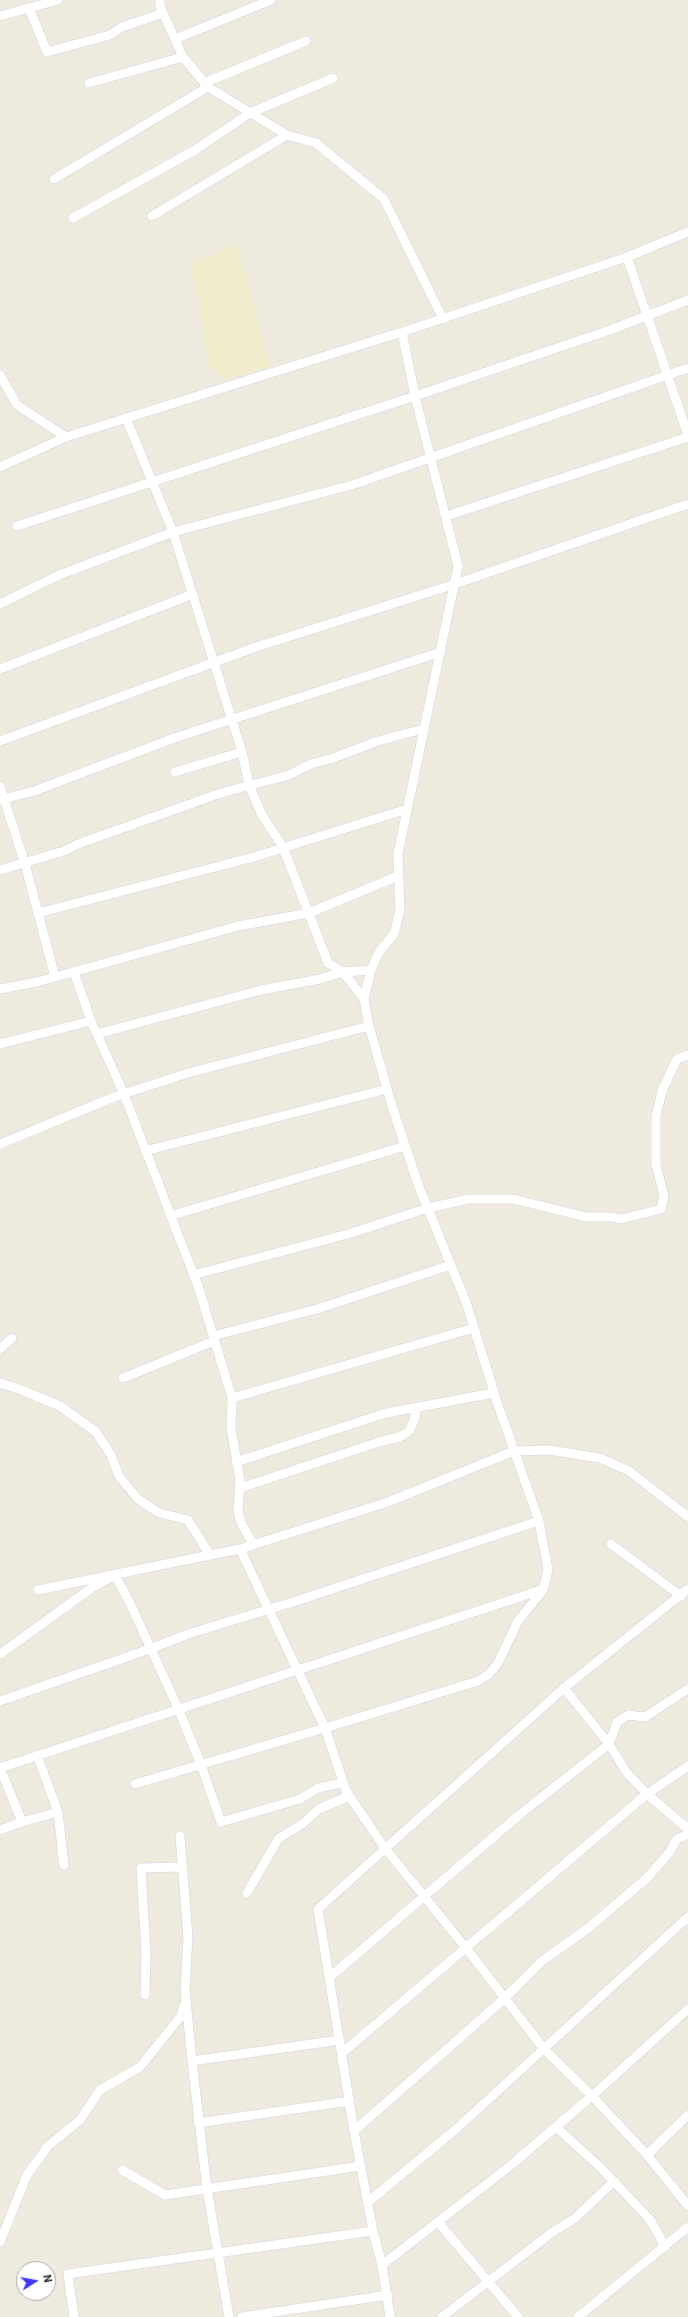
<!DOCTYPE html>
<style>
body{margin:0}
#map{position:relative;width:688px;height:2317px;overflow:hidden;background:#eeeadd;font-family:Roboto,sans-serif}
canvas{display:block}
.north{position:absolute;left:16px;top:2261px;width:40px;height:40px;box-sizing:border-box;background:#fff;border:1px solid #ababab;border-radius:50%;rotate:79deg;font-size:11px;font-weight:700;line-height:16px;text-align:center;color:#2c2c2c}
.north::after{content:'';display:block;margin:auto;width:14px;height:18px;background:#3a39ff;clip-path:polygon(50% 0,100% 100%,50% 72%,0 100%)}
</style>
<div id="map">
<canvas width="688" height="2317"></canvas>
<div class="north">N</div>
</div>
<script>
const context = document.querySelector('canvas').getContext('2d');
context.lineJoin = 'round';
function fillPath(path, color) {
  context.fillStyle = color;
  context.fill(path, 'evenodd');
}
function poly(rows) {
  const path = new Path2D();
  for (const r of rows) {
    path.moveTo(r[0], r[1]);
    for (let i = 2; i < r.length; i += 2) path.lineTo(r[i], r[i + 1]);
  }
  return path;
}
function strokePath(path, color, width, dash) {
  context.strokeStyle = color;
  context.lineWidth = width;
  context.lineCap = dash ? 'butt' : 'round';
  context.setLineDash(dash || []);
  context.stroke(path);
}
fillPath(poly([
 [237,244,270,367,223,379,208,364,200,306,190,265]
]), '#f1eccb');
const street = poly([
 [160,0,160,6,183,57,208,87,287,135,316,143,384,199,443,319],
 [29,8,47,52,110,35,122,27,163,13],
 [0,16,58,0],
 [175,39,271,0],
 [89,83,183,57],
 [204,83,306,41],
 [54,179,208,87],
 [152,216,287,135],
 [73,218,195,150,250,113,333,78],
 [627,257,688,435],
 [402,332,415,396,458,566,398,854,400,910,394,934,379,952,371,970,364,999,369,1026,392,1106,419,1187,466,1302,497,1402,539,1521,548,1570,543,1590,518,1621,498,1663,489,1674,478,1681,325,1728,346,1791,384,1847,466,1948,544,2049,592,2096,647,2155,688,2206],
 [0,375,17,405,66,437],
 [126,418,173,532,242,752,249,785,262,815,283,847,328,963,343,972,371,970],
 [0,467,66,437,402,332,627,257,688,232],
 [446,516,688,437],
 [17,526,415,396,610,330,688,300],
 [0,604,59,575,173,532,352,485,688,368],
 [0,669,193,594],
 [0,741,253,648,455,584,688,504],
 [175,772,242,752],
 [0,786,25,864,55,977],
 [0,800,34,791,177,737,441,652],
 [0,870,64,851,78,844,221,793,289,775,311,764,333,758,378,741,423,729],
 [38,913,254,857,407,809],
 [74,972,91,1021,124,1094,199,1289,232,1398,231,1428,240,1480,238,1510,241,1523,254,1545],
 [0,989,37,982,238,926,309,913,398,876],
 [97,1034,261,990,320,979,343,972,364,999],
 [0,1044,91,1021],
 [0,1144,114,1097,188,1073,369,1026],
 [145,1151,387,1089],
 [170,1216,405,1146],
 [193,1275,348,1234,428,1208,469,1199,513,1199,586,1217,611,1217,621,1219,661,1209,664,1196,656,1165,656,1116,662,1091,677,1059,688,1055],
 [213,1336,317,1309,451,1265],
 [0,1349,12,1338],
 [123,1378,214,1341],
 [0,1383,19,1389,60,1406,96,1432,111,1455,119,1476,138,1499,159,1513,188,1520,210,1555],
 [232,1398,474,1328],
 [236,1462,386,1413,494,1393],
 [240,1488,379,1442,400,1437,409,1431,414,1421,417,1407],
 [611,1544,681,1596],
 [38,1590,240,1549,388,1502,514,1451,549,1450,600,1458,629,1471,688,1517],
 [0,1654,93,1587,115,1575,130,1603,178,1708,201,1765,221,1822,300,1799,318,1788,343,1783],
 [564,1688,609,1744,627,1773,647,1794,688,1829],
 [0,1701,150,1649,188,1634,293,1602,539,1521],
 [37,1755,58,1812,64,1865],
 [135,1784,325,1728,240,1549],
 [22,1822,0,1768,541,1590],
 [0,1830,22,1822,58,1812],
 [180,1836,188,1937,185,1990,192,2061,207,2189,229,2317],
 [247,1893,279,1838,301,1825,319,1809,349,1796],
 [330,1977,518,1816,609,1744,617,1722,628,1715,645,1717,688,1689],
 [145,1995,146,1953,141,1868,183,1867],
 [342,2053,647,1794,688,1766],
 [192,2061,340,2040],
 [198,2123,350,2101],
 [556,2127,600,2167,640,2209,651,2221,665,2247],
 [354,2131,505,1998,542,1961,587,1929,647,1878,669,1853,677,1839,688,1834],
 [647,2155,688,2115],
 [122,2170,165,2195,361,2166],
 [368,2202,455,2130,688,1917],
 [438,2222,518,2317],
 [0,2242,27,2175,48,2146,80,2120,100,2090,140,2067,181,2016,184,2005],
 [382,2265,510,2166,592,2096,688,2009],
 [74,2317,68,2274,373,2231],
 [242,2317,388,2295],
 [390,2317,382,2265,373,2231,354,2131,318,1909,564,1688,688,1589],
 [442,2317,554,2231,574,2219,609,2186,615,2182],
 [578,2317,688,2227]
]);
strokePath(street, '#d2d2e5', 10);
strokePath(street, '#fff', 9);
</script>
